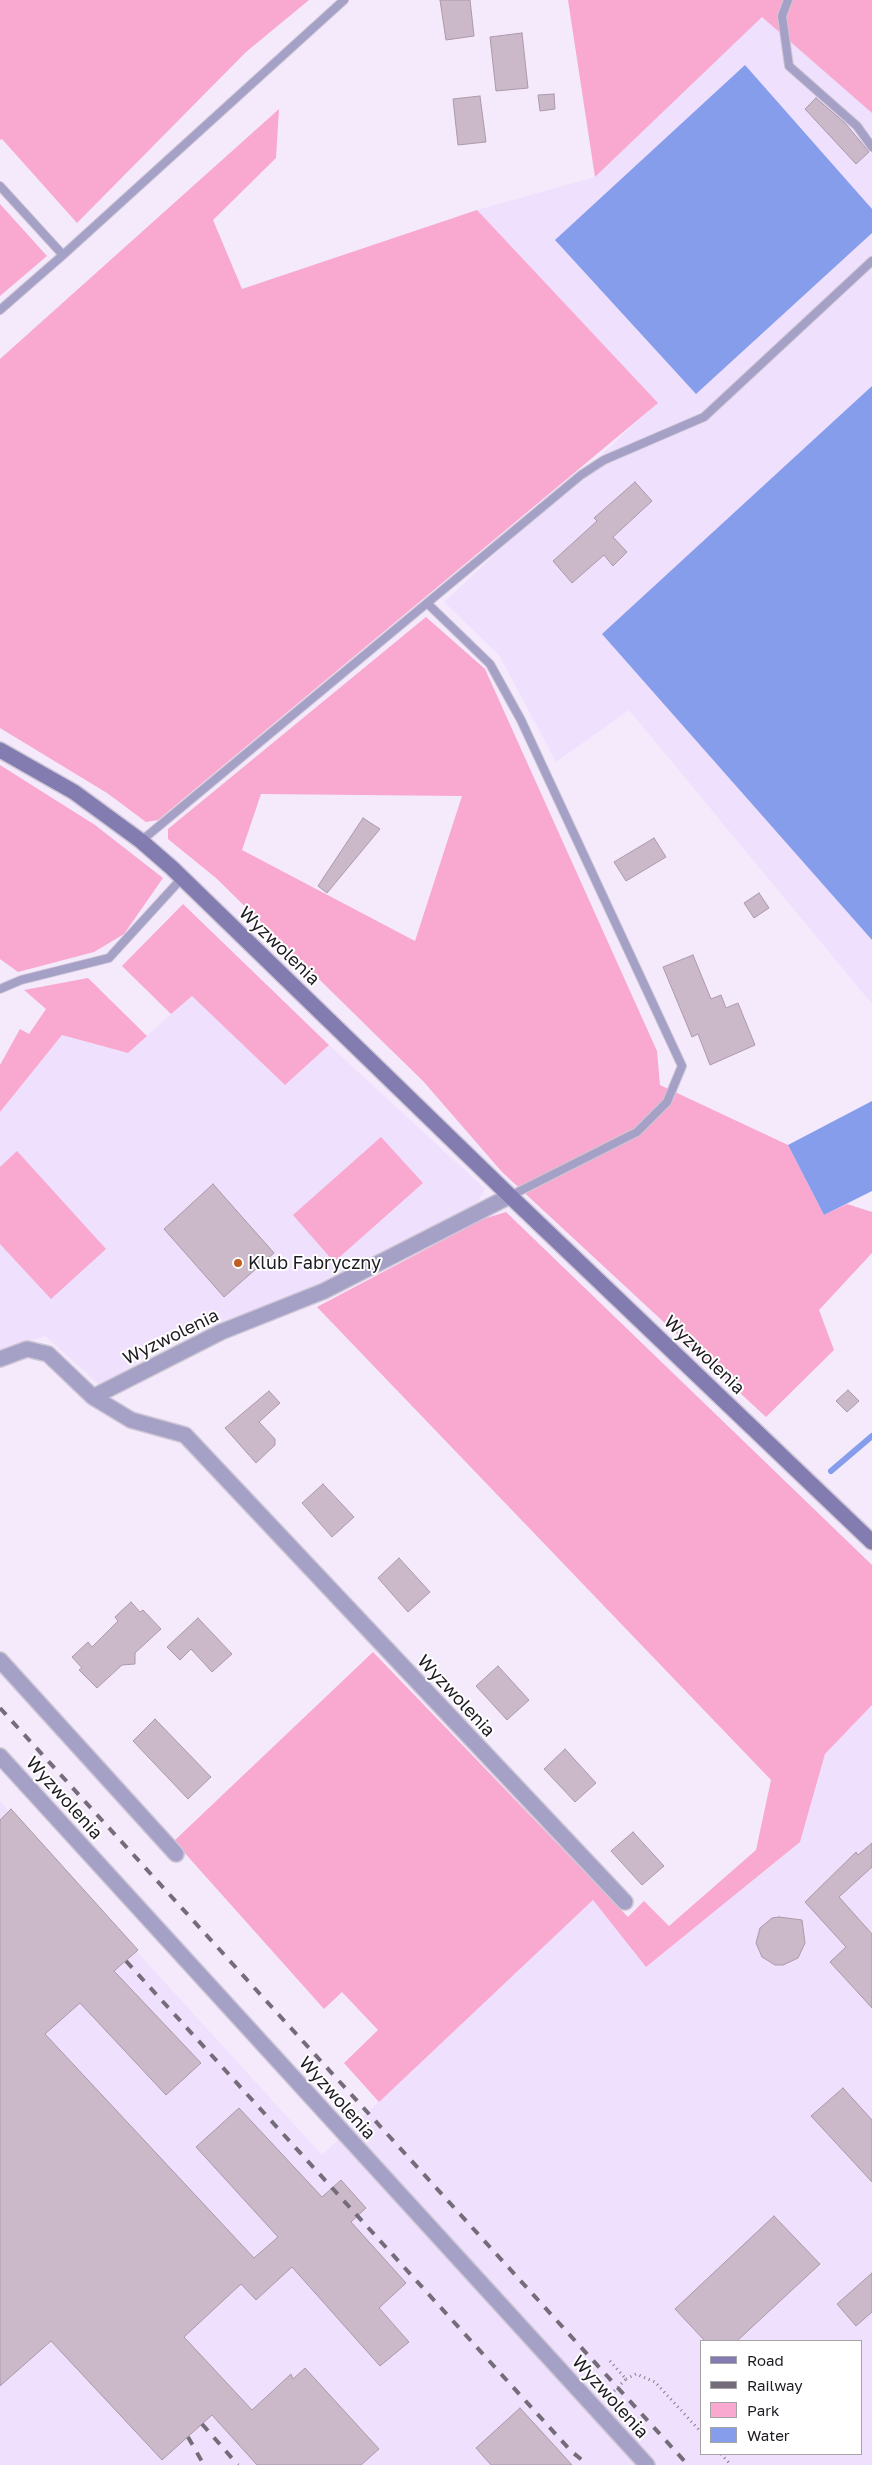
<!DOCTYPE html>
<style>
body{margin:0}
#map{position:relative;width:872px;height:2465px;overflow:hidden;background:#f4eafc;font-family:"Golos Text",sans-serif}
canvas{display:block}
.legend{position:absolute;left:700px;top:2340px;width:162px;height:115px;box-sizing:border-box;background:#fff;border:1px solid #a5a4a7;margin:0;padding:6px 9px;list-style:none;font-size:15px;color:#1f1b22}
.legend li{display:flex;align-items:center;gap:10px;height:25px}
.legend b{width:25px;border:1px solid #a5a4a7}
</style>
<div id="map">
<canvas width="872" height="2465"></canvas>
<ul class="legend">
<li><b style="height:6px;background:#827cb1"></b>Road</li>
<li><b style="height:6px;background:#746d79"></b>Railway</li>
<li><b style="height:14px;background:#f9a8d0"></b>Park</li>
<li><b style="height:14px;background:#859deb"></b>Water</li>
</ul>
</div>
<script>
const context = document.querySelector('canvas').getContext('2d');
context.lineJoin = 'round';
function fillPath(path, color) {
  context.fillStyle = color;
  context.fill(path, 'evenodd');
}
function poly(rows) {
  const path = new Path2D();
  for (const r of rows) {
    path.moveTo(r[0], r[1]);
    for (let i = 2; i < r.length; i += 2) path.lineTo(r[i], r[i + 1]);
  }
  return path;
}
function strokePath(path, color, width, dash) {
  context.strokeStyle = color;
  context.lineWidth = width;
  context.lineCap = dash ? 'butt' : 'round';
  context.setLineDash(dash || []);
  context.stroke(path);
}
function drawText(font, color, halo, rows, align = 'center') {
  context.font = font + ' "Golos Text",sans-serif';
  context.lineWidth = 4;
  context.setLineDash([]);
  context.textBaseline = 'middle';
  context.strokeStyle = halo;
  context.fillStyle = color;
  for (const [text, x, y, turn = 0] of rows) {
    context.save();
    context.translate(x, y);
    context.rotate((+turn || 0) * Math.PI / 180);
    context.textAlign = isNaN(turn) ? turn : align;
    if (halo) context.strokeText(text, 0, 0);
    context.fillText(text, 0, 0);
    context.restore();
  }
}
fillPath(poly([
 [762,16,872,113,872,1004,629,710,556,762,499,655,444,602,657,403,477,210,595,177],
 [192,995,285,1085,329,1045,485,1189,477,1203,330,1282,214,1326,208,1317,101,1386,45,1336,0,1351,0,1112,62,1035,128,1053],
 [872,1705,872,2465,0,2465,0,1801,322,2155,593,1900,646,1967,800,1842,825,1754],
 [701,2341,861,2341,861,2454,701,2454]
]), '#efe0fd');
fillPath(poly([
 [0,0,309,0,246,52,77,223,2,139,0,140],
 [568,0,872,0,872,113,762,17,595,177],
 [279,109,276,158,213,220,242,289,477,210,658,403,158,820,146,822,107,793,0,728,0,359],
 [0,204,47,256,0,296],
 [426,617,485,669,657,1051,660,1085,788,1145,824,1215,847,1204,872,1212,872,1253,819,1310,834,1350,766,1417,502,1172,423,1081,383,1042,216,878,168,839,168,829],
 [261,794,462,796,415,941,242,850],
 [0,765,95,825,163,878,124,934,94,952,18,972,0,959],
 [183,904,329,1045,285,1085,192,996,171,1014,122,966],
 [88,978,147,1036,128,1053,62,1035,0,1112,0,1065,20,1029,29,1034,46,1009,24,990],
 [381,1137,423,1183,334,1262,293,1215],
 [17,1151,106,1249,51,1299,0,1244,0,1167],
 [506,1212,872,1565,872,1705,825,1754,800,1842,646,1967,593,1900,379,2102,344,2063,378,2030,342,1992,324,2009,174,1841,373,1652,628,1917,644,1901,669,1926,756,1850,771,1780,317,1307,483,1219]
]), '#f9a8d0');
fillPath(poly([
 [745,65,872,209,872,233,696,394,555,240],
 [872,386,872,940,602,634],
 [872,1101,872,1191,824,1215,788,1145]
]), '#859deb');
strokePath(poly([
 [831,1471,872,1436]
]), '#859deb', 6);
const building = poly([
 [440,0,470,0,474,36,446,40,440,0],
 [522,33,528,88,496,91,490,37,522,33],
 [554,94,555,109,540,111,538,95,554,94],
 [480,96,486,142,458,145,453,99,480,96],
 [816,98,845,123,869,152,856,164,805,109,816,98],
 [635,482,652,501,613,537,627,552,613,566,604,555,572,583,553,561,597,521,594,518,635,482],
 [363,818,380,829,327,893,318,886,363,818],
 [654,838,666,857,626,881,614,862,654,838],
 [759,893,769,908,754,918,744,903,759,893],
 [693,955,711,999,721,995,726,1008,738,1003,755,1045,710,1065,698,1034,692,1037,663,967,693,955],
 [213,1184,274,1253,224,1297,164,1229,213,1184],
 [848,1390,859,1401,847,1412,836,1401,848,1390],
 [269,1391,280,1403,259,1422,275,1439,275,1445,256,1463,225,1428,269,1391],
 [323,1484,354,1517,332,1537,302,1503,323,1484],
 [399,1558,430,1592,408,1612,378,1578,399,1558],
 [131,1602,140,1612,143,1610,161,1629,135,1653,135,1664,122,1665,97,1688,79,1670,82,1668,72,1657,88,1642,92,1647,118,1621,115,1617,131,1602],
 [198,1618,232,1654,212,1672,191,1649,180,1660,167,1647,198,1618],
 [498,1666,529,1700,507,1720,476,1686,498,1666],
 [155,1719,211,1777,188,1799,133,1741,155,1719],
 [565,1749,596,1783,575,1802,544,1769,565,1749],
 [11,1809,138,1950,114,1971,201,2063,166,2095,80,2003,45,2034,254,2258,278,2237,196,2147,239,2108,322,2197,341,2180,366,2208,351,2222,406,2283,379,2308,409,2342,380,2366,292,2267,256,2300,241,2284,184,2337,252,2410,291,2374,293,2379,305,2368,379,2449,361,2465,257,2465,212,2415,162,2460,51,2341,0,2386,0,1820,11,1809],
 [633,1832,664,1866,642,1885,611,1851,633,1832],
 [872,1843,872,1867,839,1897,872,1934,872,2008,830,1962,846,1947,805,1902,856,1852,858,1855,872,1843],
 [779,1917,802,1920,805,1943,798,1958,783,1965,775,1965,762,1957,756,1943,760,1928,772,1918,779,1917],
 [843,2088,872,2120,872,2182,811,2116,843,2088],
 [774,2216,820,2264,737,2341,705,2341,675,2309,774,2216],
 [872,2273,872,2312,856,2326,837,2304,872,2273],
 [520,2408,542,2432,572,2465,491,2465,476,2448,520,2408]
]);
fillPath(building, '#cbb8c9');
strokePath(building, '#ac99aa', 1);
const lane = poly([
 [788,0,782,16,789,66,857,126,872,147],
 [0,186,63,255],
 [0,310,63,255,344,0],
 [428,604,490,664,521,720,682,1066,667,1102,637,1132,510,1196],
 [141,841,581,475,604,460,704,417,872,261],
 [0,989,21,980,109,958,182,878]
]);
const street = poly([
 [510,1196,324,1291,221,1332,93,1397,131,1420,185,1435,625,1902],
 [0,1359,27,1349,48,1354,93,1397],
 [0,1660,176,1854],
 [0,1756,647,2465]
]);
const secondary = poly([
 [0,750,74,792,141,841,172,868,510,1196,872,1542]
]);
strokePath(lane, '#cec5d5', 10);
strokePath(street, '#cec5d5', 18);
strokePath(secondary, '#cec5d5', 18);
strokePath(poly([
 [626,2379,636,2374,655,2382,701,2432],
 [607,2398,626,2379,609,2360],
 [721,2454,731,2465]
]), '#827b87', 3, [1, 4]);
strokePath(lane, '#a5a1c6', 8);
strokePath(street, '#a5a1c6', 15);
strokePath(secondary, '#827cb1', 15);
strokePath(poly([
 [0,1708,688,2465],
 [126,1961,571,2451,588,2465],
 [202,2424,238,2465],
 [188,2437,204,2465]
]), '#746d79', 4, [9, 9]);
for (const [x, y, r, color] of [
 [238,1263,5,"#c05e22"]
]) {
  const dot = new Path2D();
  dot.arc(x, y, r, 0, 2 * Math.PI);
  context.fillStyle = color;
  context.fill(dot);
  strokePath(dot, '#fff', 2);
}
drawText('18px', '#1f1b22', '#fff', [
 ["Wyzwolenia",279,946,44],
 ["Wyzwolenia",171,1337,-26],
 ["Wyzwolenia",704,1355,44],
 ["Wyzwolenia",456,1696,47],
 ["Wyzwolenia",64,1798,48],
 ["Wyzwolenia",337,2098,48],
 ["Wyzwolenia",610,2397,48]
]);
drawText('18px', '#1f1b22', '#fff', [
 ["Klub Fabryczny",248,1263]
], 'left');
</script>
